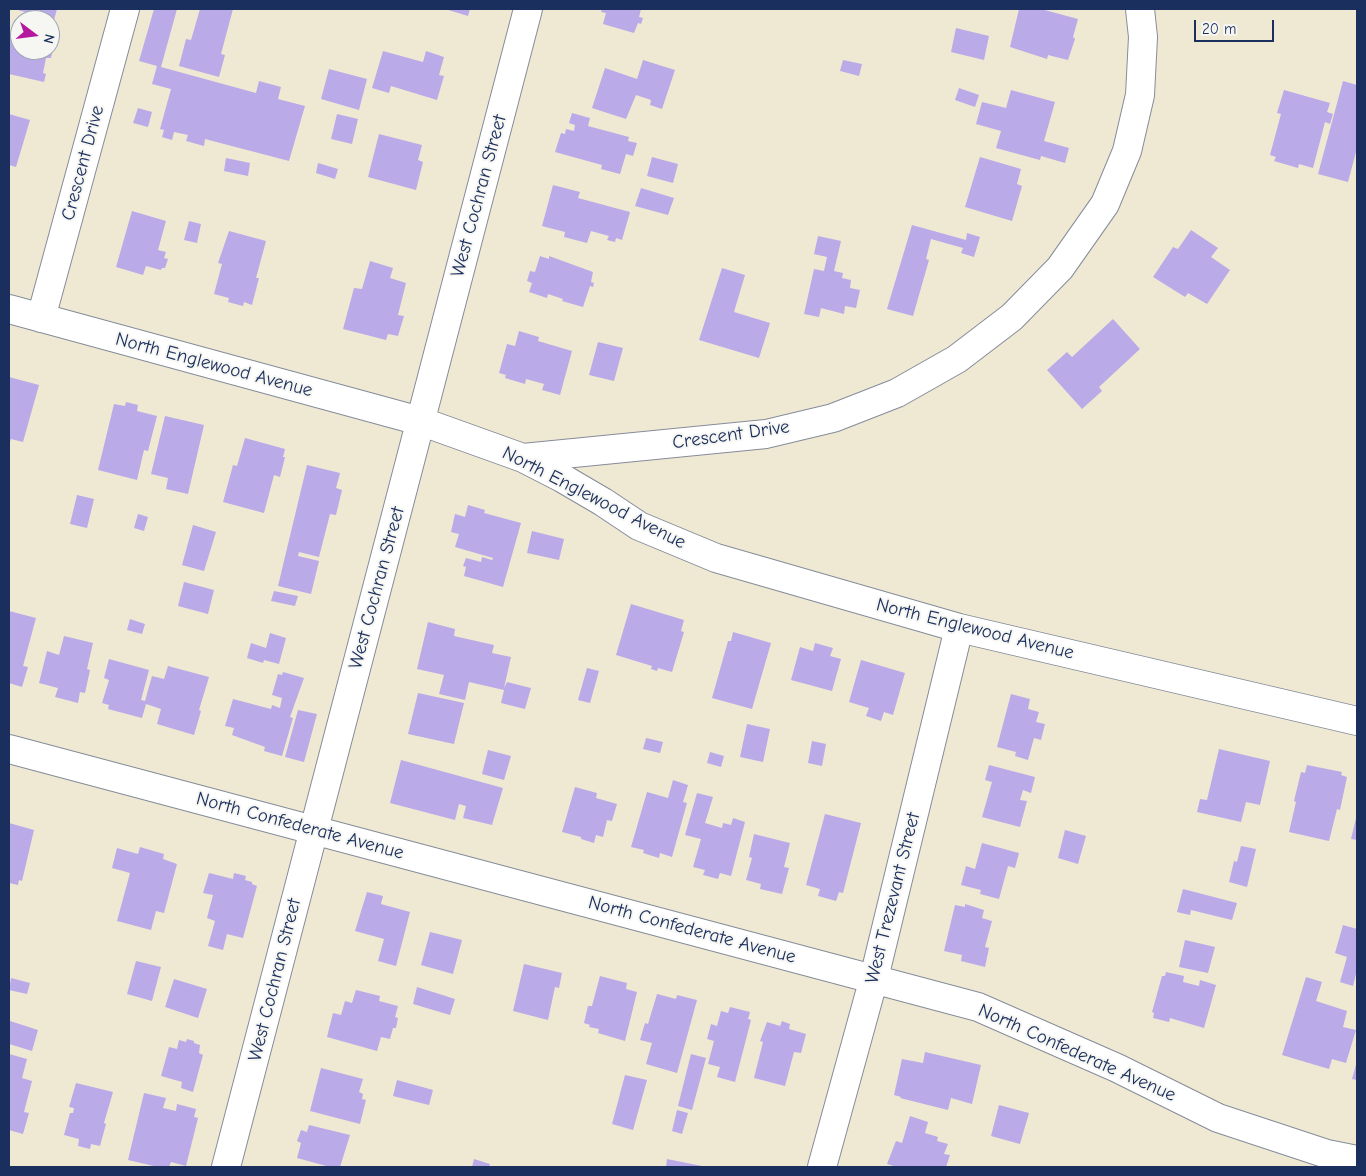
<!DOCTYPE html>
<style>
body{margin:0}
#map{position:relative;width:1366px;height:1176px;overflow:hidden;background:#efe9d4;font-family:"Comic Neue",sans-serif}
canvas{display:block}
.frame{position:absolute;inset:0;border:10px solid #1b2f5e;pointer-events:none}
.north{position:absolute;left:10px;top:10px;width:50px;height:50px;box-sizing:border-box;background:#f6f6f2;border:1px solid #9ea6b7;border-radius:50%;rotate:105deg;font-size:14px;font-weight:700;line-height:20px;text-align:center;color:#1b2f5e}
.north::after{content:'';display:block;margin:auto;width:18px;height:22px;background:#b5179e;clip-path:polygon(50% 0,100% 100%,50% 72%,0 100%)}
.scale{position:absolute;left:1194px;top:20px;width:80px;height:22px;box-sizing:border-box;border:2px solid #1b2f5e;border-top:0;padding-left:6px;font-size:15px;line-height:18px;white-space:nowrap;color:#1b2f5e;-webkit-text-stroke:4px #f6f6f2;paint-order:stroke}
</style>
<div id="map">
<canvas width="1366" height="1176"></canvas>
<div class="frame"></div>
<div class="north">N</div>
<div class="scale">20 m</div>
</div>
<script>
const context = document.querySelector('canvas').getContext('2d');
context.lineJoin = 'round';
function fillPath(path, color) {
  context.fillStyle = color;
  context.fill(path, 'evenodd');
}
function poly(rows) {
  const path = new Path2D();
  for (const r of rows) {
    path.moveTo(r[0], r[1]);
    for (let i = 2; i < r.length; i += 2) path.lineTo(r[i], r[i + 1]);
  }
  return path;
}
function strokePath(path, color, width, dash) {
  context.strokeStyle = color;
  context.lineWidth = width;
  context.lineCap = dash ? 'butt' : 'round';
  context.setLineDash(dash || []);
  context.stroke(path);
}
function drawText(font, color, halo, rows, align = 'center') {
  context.font = font + ' "Comic Neue",sans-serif';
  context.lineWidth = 4;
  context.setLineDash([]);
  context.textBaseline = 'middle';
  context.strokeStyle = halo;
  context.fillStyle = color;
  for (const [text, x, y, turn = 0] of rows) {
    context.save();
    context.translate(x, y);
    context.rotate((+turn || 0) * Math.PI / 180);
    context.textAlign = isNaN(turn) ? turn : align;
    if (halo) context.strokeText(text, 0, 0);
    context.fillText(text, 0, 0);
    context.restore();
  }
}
fillPath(poly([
 [15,9,32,9,31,14],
 [40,9,57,9,54,20,38,16],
 [154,9,177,9,161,67,256,93,259,81,281,87,278,99,305,106,289,161,205,139,204,146,186,141,188,135,174,132,172,140,162,137,164,130,160,129,171,89,152,84,157,66,139,61],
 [200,9,233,9,221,54,225,55,219,77,179,66,186,39,191,40],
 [445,9,470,9,468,16],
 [602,9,641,9,639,17,643,18,641,24,638,23,634,33,603,24,606,13,601,12],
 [1019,9,1041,9,1078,19,1073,37,1075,39,1068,60,1048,55,1047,59,1010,47],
 [956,28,989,36,984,60,951,52],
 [9,33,14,34,12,40,20,41,20,50,53,49,51,58,46,58,43,73,46,74,44,82,9,74],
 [383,51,423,62,426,51,444,57,439,75,444,76,437,100,391,86,389,93,372,88],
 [643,60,675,70,662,109,650,105,651,100,636,95,626,119,592,108,605,68,637,79],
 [843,60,862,64,859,76,840,71],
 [329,69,367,79,359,110,321,99],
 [1343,81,1357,85,1357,153,1356,152,1348,182,1318,174],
 [959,88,979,95,975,107,955,100],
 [1011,90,1055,102,1044,141,1069,148,1065,163,1041,156,1040,160,996,148,1001,131,976,124,982,102,1006,108],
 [1284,90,1330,103,1327,112,1333,114,1330,124,1325,122,1313,168,1299,164,1298,168,1274,161,1276,157,1270,155,1281,114,1277,113],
 [138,108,152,112,148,127,133,123],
 [572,113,590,118,588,126,629,137,628,141,637,143,633,156,626,154,620,174,601,169,602,165,555,152,561,133,565,134,566,129,574,131,575,125,569,123],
 [9,114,30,120,16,167,9,165],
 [337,114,358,119,352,144,331,139],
 [379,134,422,145,418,160,423,162,416,190,368,177],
 [652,157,678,164,673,183,647,176],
 [980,157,1021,169,1017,184,1022,186,1012,221,965,207],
 [226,158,250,163,248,176,224,171],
 [318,163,338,169,335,179,316,173],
 [553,185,580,192,578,198,630,212,622,240,616,238,615,242,607,240,609,236,591,231,587,243,564,237,565,232,542,226],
 [641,188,674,198,668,215,635,206],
 [132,211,166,221,158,250,166,252,164,258,168,259,165,268,162,268,161,270,146,266,143,275,116,267],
 [189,221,201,224,197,243,184,240],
 [912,225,966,240,967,233,980,237,974,257,961,253,963,248,931,239,926,259,929,260,913,316,887,309],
 [1191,230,1218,248,1211,257,1230,270,1207,304,1188,293,1185,297,1153,277,1173,247,1178,249],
 [229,231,266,241,256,278,259,278,252,305,244,302,243,306,228,302,229,298,214,294,222,264,218,263],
 [818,236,841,241,834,271,843,273,842,278,851,280,850,288,860,290,856,308,845,306,844,314,821,308,819,317,804,314,814,269,824,271,827,257,814,254],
 [540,256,549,259,549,256,593,272,591,282,594,283,593,287,590,286,583,307,562,301,563,299,548,294,547,298,529,292,532,283,527,281,530,271,535,272],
 [370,261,393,268,390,278,406,283,398,315,404,316,398,336,388,334,386,340,343,329,354,288,362,289],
 [722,268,745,275,734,312,770,323,759,358,699,340],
 [1113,319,1140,349,1099,387,1102,391,1082,409,1047,370,1067,352,1072,357],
 [519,331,539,337,538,341,572,351,560,395,542,390,544,384,526,379,525,384,505,378,506,375,499,373,507,344,515,346],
 [598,342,623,348,614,381,589,375],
 [9,377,39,385,23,442,11,439,9,445],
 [126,402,138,405,137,411,157,416,148,451,144,450,137,480,98,470,114,404,125,406],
 [165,416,204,425,188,494,166,489,168,478,151,474],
 [245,438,285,449,283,457,285,457,280,477,274,475,264,513,223,502,233,465,237,466],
 [307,465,340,473,336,488,342,490,336,515,330,514,319,557,299,552,298,556,319,561,311,594,278,586],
 [77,495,94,499,87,528,70,524],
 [468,505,485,510,484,513,521,523,503,587,464,576,466,567,463,566,466,558,481,562,482,557,492,560,493,558,455,547,459,534,451,532,455,514,465,517],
 [138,514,148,517,144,531,134,528],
 [193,525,216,532,204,571,182,565],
 [532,531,564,539,559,560,527,553],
 [184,582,214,590,208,614,178,606],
 [274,591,298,596,295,606,271,601],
 [631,604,684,620,681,631,684,632,672,672,658,668,657,671,651,669,652,666,616,655],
 [9,611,36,618,23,666,28,667,22,687,9,683],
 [130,619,145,624,142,634,127,630],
 [428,622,455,629,454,636,494,645,492,653,511,657,504,688,507,682,531,688,525,709,501,703,504,690,469,682,465,700,439,694,444,675,417,669],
 [733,632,771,643,752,709,712,698,728,641,731,641],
 [270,633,286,638,279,664,264,660,263,663,247,658,251,643,266,648],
 [64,636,93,643,87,669,90,670,85,693,80,692,78,703,55,697,58,688,39,683,47,651,59,655],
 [815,643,833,648,830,656,841,659,832,691,791,680,800,647,813,651],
 [109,659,149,670,141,700,145,701,152,676,164,679,168,666,209,677,199,710,201,711,194,735,157,724,161,709,146,704,142,718,108,709,109,705,102,703,109,680,104,678],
 [861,660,905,673,893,715,884,712,881,721,866,716,869,708,849,702],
 [587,668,599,671,590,703,578,700],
 [283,672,304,678,290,717,293,718,282,756,264,751,265,747,232,735,234,728,225,726,233,699,271,709,272,705,280,708,282,698,272,695,278,674,282,675],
 [418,693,464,703,454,744,408,734],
 [1011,694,1030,699,1028,709,1039,712,1036,722,1045,724,1041,740,1034,738,1028,760,1015,756,1016,752,997,747],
 [298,710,317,714,304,762,285,757],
 [747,724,770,729,763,762,740,757],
 [646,738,663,742,660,753,643,749],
 [812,741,826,744,822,766,808,763],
 [1219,749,1270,761,1260,805,1246,802,1241,822,1197,812,1200,799,1207,800],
 [488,750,511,756,504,780,482,774],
 [710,752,724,756,721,767,707,763],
 [401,760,503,788,492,825,463,818,466,806,459,804,455,820,390,803],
 [989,765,1035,777,1031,793,1023,790,1020,800,1027,801,1020,827,982,817,992,782,985,780],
 [1307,765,1342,772,1341,775,1347,777,1340,810,1337,809,1329,841,1289,832,1296,802,1294,801,1301,772,1305,773],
 [673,780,688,785,683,802,687,803,672,857,660,853,659,858,643,853,644,850,631,847,647,792,668,798],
 [575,787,597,793,596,798,617,804,612,821,607,820,603,837,596,835,594,843,581,839,581,837,562,832],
 [697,793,713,797,705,823,722,828,723,823,731,825,733,818,745,822,731,876,720,873,718,879,703,875,705,870,693,867,701,839,685,835],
 [825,814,861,823,843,893,839,892,836,901,818,896,820,889,806,885],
 [1357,814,1357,840,1351,839],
 [9,823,34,830,22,881,19,880,18,885,9,883],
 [1065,830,1086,836,1078,864,1058,858],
 [754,834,790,843,784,867,789,868,782,894,760,889,761,884,746,880,752,858,749,857],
 [982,843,1019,853,1015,868,1008,866,999,899,980,894,981,890,961,885,966,866,975,869],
 [1241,846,1256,849,1247,887,1229,882,1234,861,1237,862],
 [140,847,164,854,163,859,177,864,164,913,156,911,151,930,117,921,130,873,112,868,117,848,138,854],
 [209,873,233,879,234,873,246,876,245,880,252,882,252,884,257,886,243,938,227,934,223,950,208,946,215,921,207,918,213,895,203,893],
 [1183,889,1237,903,1232,920,1191,910,1190,915,1177,912],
 [367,892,383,896,381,904,410,912,396,966,378,961,384,939,355,931],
 [965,904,984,910,982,918,992,921,985,947,989,948,985,967,961,961,962,955,944,951,955,905,965,907],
 [1343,925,1357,929,1357,970,1353,986,1340,982,1347,957,1335,953],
 [430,932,462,940,453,974,421,965],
 [1185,940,1215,947,1208,973,1179,967],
 [136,961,161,967,152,1001,127,994],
 [524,964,562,973,559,988,555,987,548,1020,513,1011],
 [1166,972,1184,976,1183,982,1199,986,1200,980,1216,985,1204,1028,1170,1018,1169,1022,1153,1018,1154,1013,1152,1012,1162,976,1165,976],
 [600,976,627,983,626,989,637,992,625,1041,598,1033,599,1029,589,1027,590,1025,584,1023,588,1006,592,1006],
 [1306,977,1322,982,1316,1001,1347,1011,1343,1027,1356,1030,1346,1063,1332,1059,1329,1069,1282,1055],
 [11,978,30,983,27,994,9,990],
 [174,979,207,989,198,1018,165,1007],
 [417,987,455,999,450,1015,413,1004],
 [356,990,380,996,379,1001,398,1006,395,1017,398,1018,396,1028,393,1028,390,1039,381,1037,377,1051,327,1037,333,1013,341,1015,345,1001,352,1003],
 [657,994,676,999,677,995,697,1000,677,1073,646,1064,652,1043,640,1040,645,1023,648,1024],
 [730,1007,750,1012,748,1019,751,1020,735,1082,717,1077,720,1067,708,1064,714,1041,707,1039,711,1024,717,1026,721,1011,728,1013],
 [10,1021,38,1030,32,1051,9,1044,9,1027],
 [782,1021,790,1024,789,1029,806,1034,801,1053,794,1052,785,1086,754,1078,763,1042,760,1041,767,1022,780,1026],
 [187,1039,194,1041,194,1043,200,1045,199,1053,203,1055,193,1092,181,1088,182,1082,161,1076,169,1047,177,1049,179,1040,186,1042],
 [925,1052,981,1065,972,1104,951,1098,948,1110,900,1098,901,1097,894,1095,902,1059,923,1063],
 [9,1054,27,1059,22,1078,32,1081,24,1112,29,1113,23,1134,9,1130],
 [691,1054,706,1058,692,1110,678,1106],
 [1357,1061,1357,1080,1352,1079],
 [321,1068,363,1079,359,1092,363,1094,362,1099,366,1100,360,1124,310,1111],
 [625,1075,647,1080,633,1130,612,1124],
 [397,1080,433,1090,429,1105,393,1096],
 [76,1083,113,1092,104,1123,106,1124,100,1146,91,1144,90,1149,78,1146,79,1139,64,1135,70,1113,73,1113,74,1108,69,1107],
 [144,1093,166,1098,163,1108,176,1111,177,1104,196,1109,194,1117,198,1118,186,1166,171,1162,169,1167,158,1167,128,1160],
 [999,1105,1029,1113,1020,1144,991,1136],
 [677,1110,688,1113,682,1134,672,1131],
 [910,1116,928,1122,925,1133,938,1137,937,1141,948,1144,944,1154,950,1155,946,1167,897,1167,887,1164,896,1141,902,1143],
 [309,1125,350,1135,340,1167,330,1167,297,1158,301,1143,297,1141,301,1130,307,1132],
 [474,1159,490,1164,489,1167,472,1167],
 [667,1159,702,1166,702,1167,666,1167]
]), '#baaae7');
const minor = poly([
 [9,309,420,421,523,458,562,478,603,502,639,526,716,558,959,628,1357,721],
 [41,318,125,9],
 [523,458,766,434,833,418,897,393,957,359,1012,317,1060,268,1105,204,1127,151,1140,95,1143,37,1140,9],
 [9,749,978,1007,1117,1068,1218,1118,1327,1154,1357,1160],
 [226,1167,528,9],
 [822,1167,874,978,959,628]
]);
strokePath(minor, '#858c99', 30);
strokePath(minor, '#fff', 28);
drawText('19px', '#1b2f5e', '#f6f6f2', [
 ["Crescent Drive",83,163,-75],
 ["West Cochran Street",479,196,-75],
 ["North Englewood Avenue",214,365,15],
 ["Crescent Drive",731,435,-8],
 ["North Englewood Avenue",594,498,27],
 ["West Cochran Street",377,588,-75],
 ["North Englewood Avenue",975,629,14],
 ["North Confederate Avenue",300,826,15],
 ["West Trezevant Street",893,898,-76],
 ["North Confederate Avenue",692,930,15],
 ["West Cochran Street",275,980,-76],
 ["North Confederate Avenue",1077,1053,24]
]);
</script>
